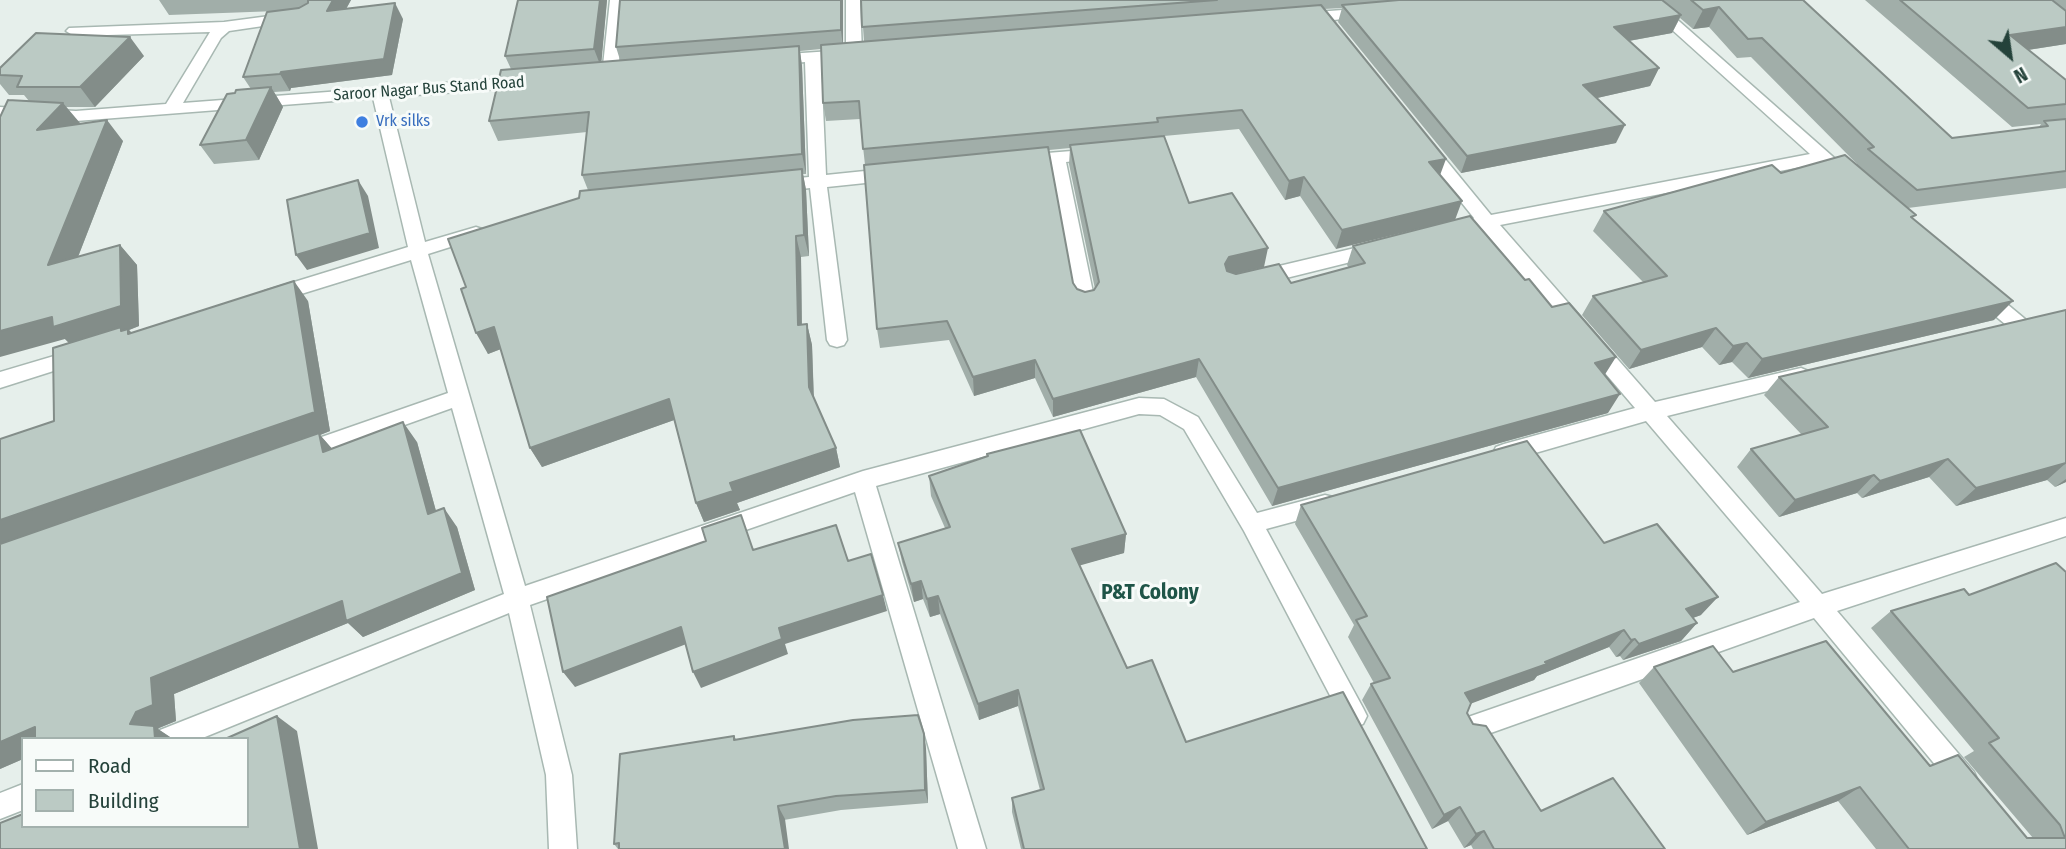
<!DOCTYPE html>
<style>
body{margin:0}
#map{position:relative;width:2066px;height:849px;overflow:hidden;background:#e6efeb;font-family:"Fira Sans Condensed",sans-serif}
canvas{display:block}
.legend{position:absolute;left:21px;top:737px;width:228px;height:91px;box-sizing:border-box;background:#f7fbf9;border:2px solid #a3b1ad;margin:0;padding:9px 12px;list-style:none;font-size:21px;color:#24423a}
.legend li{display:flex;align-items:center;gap:14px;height:35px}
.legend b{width:35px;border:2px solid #a3b1ad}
.north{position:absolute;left:1975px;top:21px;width:70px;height:70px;-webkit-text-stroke:5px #f7fbf9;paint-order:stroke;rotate:151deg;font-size:19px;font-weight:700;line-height:28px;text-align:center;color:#24423a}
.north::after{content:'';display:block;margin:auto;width:24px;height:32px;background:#24423a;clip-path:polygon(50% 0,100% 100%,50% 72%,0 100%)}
</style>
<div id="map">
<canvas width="2066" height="849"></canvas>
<ul class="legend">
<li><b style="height:9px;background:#fff"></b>Road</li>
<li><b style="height:19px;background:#bbcac4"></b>Building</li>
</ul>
<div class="north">N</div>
</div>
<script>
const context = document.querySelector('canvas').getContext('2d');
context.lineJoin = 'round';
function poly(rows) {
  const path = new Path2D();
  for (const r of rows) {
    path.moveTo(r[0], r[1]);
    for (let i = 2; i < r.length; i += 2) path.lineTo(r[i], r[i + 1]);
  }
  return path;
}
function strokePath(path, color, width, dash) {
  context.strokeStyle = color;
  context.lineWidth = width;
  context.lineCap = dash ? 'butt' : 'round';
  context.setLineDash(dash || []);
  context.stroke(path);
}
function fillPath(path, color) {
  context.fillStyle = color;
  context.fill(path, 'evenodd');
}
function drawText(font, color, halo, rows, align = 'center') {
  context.font = font + ' "Fira Sans Condensed",sans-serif';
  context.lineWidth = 6;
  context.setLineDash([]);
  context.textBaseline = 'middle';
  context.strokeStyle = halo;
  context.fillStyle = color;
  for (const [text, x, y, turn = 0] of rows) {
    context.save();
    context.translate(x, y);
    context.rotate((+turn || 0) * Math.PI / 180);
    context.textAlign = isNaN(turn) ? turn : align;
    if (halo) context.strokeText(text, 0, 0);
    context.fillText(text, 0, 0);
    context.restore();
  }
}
const minor = poly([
 [610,0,624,0,618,75,610,80,602,75,610,0],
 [846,0,860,0,862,53,849,59,821,61,826,175,894,168,903,174,894,180,827,187,847,340,844,345,837,347,830,345,827,340,810,188,776,192,767,186,776,180,809,177,805,62,773,65,765,60,773,55,846,50,846,0],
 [1639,0,1655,0,1840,163,1831,169,1821,163,1500,225,1655,402,1801,368,1808,371,1811,376,1808,381,1667,416,1822,594,2066,518,2066,536,1837,611,1974,772,1978,781,1974,790,1965,794,1956,790,1814,618,1471,740,1462,737,1458,728,1462,719,1471,716,1800,602,1646,421,1504,462,1496,459,1493,453,1496,447,1504,444,1635,408,1482,229,1469,228,1466,224,1474,218,1420,151,1418,147,1420,143,1432,143,1491,215,1810,154,1639,0],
 [1369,8,1377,13,1374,16,1303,23,1295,18,1303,13,1369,8],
 [292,13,297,15,300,18,297,21,229,31,221,38,183,103,525,77,533,82,525,87,389,97,425,242,476,227,482,229,485,233,482,237,428,254,525,586,863,471,1139,398,1164,399,1198,417,1257,513,1325,495,1333,497,1336,504,1333,511,1266,529,1363,708,1367,716,1363,724,1354,728,1345,724,1244,531,1184,429,1160,415,1139,414,876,486,986,849,958,849,855,492,530,605,572,775,577,849,549,849,546,775,509,613,200,739,156,739,160,730,504,594,452,408,301,462,293,459,290,453,293,447,448,393,411,260,272,303,265,301,262,296,265,291,408,247,373,98,76,121,0,117,0,107,76,111,166,104,210,32,74,36,66,31,69,28,224,22,292,13],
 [1096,149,1102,150,1105,154,1102,158,1066,162,1095,302,1092,307,1085,309,1078,307,1075,302,1050,164,1023,167,1014,161,1023,155,1096,149],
 [1376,243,1383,244,1385,249,1383,254,1258,285,1251,283,1249,278,1251,273,1258,271,1376,243],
 [1982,287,1989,289,2025,319,2028,324,2025,329,2011,329,1975,299,1972,294,1975,289,1982,287],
 [81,348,88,350,91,355,88,360,0,388,0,372,81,348],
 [23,784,23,810,0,819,0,793,23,784]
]);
strokePath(minor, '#a8b8b2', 3);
fillPath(minor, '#fff');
fillPath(poly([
 [159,0,351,0,346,9,403,19,392,75,291,88,290,91,274,92,283,107,259,160,214,164,200,145,235,93,251,89,243,77,277,11,169,15],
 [607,0,601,62,620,60,616,47,843,0,843,43,864,41,861,0,1803,0,1952,138,2039,127,2041,124,2012,127,1865,0,2066,0,2066,44,2028,50,2066,80,2066,188,1908,208,1913,219,1994,320,1748,378,1732,362,1719,365,1702,347,1629,369,1582,315,1593,296,1643,282,1593,231,1604,211,1781,173,1857,164,1751,57,1737,58,1709,27,1693,29,1680,18,1672,33,1629,41,1659,68,1650,86,1597,98,1616,143,1461,173,1338,22,1342,8,1324,9,1446,159,1336,249,1300,196,1285,200,1239,129,1164,136,1189,203,1264,267,1235,274,1291,283,1349,268,1347,265,1353,246,1605,375,1608,413,1272,506,1196,377,1053,417,1035,378,974,396,949,340,880,348,877,329,865,165,860,119,826,121,823,103,821,49,800,51,802,66,806,174,803,174,806,190,809,256,801,257,802,325,807,324,812,345,814,398,836,448,840,467,737,503,740,510,704,522,696,503,674,420,542,467,530,448,501,349,488,354,466,287,588,190,582,175,587,132,498,141,489,121,511,69,505,56],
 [1070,148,1069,164,1095,289,1094,290,1085,292,1077,289,1073,283,1049,150],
 [144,56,95,107,66,107,79,124,123,141,78,257,120,245,137,265,139,326,129,330,132,333,308,301,330,431,320,435,332,449,417,442,436,511,457,527,475,590,363,637,348,623,174,694,176,721,159,728,158,729,173,739,23,739,23,759,0,769,0,439,54,421,69,343,65,339,29,101,24,95,9,95,0,84,0,68],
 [2066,310,2066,482,2055,487,2047,480,1956,506,1929,477,1862,498,1857,493,1779,517,1737,467,1751,449,1802,435,1764,395,1779,377],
 [987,454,1126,534,1124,553,1079,565,1127,668,1186,742,1427,849,1021,849,1012,812,1012,798,1040,790,1018,706,979,720,940,614,930,617,923,599,914,602,902,562,898,543,945,528,931,496,929,476,987,456],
 [1301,505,1604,543,1701,615,1693,618,1697,623,1681,641,1623,660,1620,656,1616,657,1609,647,1537,676,1534,680,1471,703,1467,713,1473,724,1541,811,1665,849,1473,849,1471,845,1464,848,1448,821,1432,829,1362,700,1371,684,1374,683,1348,637,1354,625,1295,524],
 [2056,563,2066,849,1876,849,1838,801,1747,835,1639,683,1654,667,1733,672,1930,766,2027,838,2033,838,1964,757,1974,751,1871,628,1891,611,1969,595],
 [924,734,926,749,928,803,841,810,618,849,614,844,734,736,736,739]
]), '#a1aea9');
fillPath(poly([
 [333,0,351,0,336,27,327,11],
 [600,0,607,0,601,67,594,49],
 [841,0,843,0,843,48,841,30],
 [395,3,403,19,392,75,291,88,290,91,280,74,281,72],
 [1719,7,1709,27,1693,29,1703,10],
 [1681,15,1672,33,1606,45,1614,27],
 [2066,27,2066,44,1995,55,2010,35],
 [130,37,144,56,95,107,80,87],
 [799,46,802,66,806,174,802,154],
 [1659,68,1650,86,1575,103,1583,85],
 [271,87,283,107,259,160,246,140],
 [63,103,80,123,54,150,37,130],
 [107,120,123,141,67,285,48,265],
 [1625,125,1616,143,1461,173,1467,156],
 [1446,159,1439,178,1429,162],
 [802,169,806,190,809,256,804,235],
 [1304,177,1300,196,1285,200,1289,181],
 [358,180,368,196,379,248,307,270,296,255],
 [1462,201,1455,220,1336,249,1342,230],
 [796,236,801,257,802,346,798,325],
 [120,245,137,265,139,326,129,330,147,349,73,347,65,339,0,357,0,331],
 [1268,248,1264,267,1225,276,1225,264,1229,257],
 [294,281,308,301,330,431,320,435,335,452,0,546,0,520],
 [2013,301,1994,320,1748,378,1762,359],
 [807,324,812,345,814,407,809,387],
 [494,327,506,347,488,354,476,333],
 [1716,328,1702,347,1629,369,1641,350],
 [1747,343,1732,362,1719,365,1733,346],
 [1616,357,1604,376,1595,363],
 [1199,359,1196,377,1053,417,1053,399],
 [1035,360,1035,378,974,396,973,377],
 [1620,394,1608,413,1272,506,1278,488],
 [669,399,677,419,542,467,530,448],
 [403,422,417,442,442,533,428,514],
 [836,448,840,467,737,503,740,510,704,522,696,503,730,483],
 [1948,459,1929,477,1862,498,1880,481],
 [2066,463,2047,480,1956,506,1976,488],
 [1874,475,1857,493,1779,517,1795,500],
 [2066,479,2066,482,2055,487],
 [444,508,457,527,475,590,363,637,348,623,174,694,176,721,159,728,158,729,173,739,155,739,130,724,151,678],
 [1126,534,1124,553,1071,568,1072,549],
 [921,581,923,599,914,602,911,584],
 [883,595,887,611,785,644,788,654,701,688,693,672,779,628],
 [938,596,940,614,930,617,927,599],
 [1718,597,1701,615,1670,626,1686,609],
 [1697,623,1681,641,1623,660,1639,644],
 [681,627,689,643,575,687,563,672],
 [1624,630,1609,647,1537,676,1534,680,1454,710,1465,693],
 [1635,639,1620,656,1616,657,1631,640],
 [1018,690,1018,706,979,720,978,704],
 [277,716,297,731,318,849,300,849],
 [35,727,55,739,23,739,23,759,0,769,0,742],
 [924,734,926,749,928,803,925,790],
 [1860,787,1838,801,1747,835,1766,822],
 [778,806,785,819,789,849,785,849],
 [1460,807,1448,821,1432,829,1444,815],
 [1484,831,1471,845,1464,848,1476,834]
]), '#838d89');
const building = poly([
 [308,0,333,0,327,11,395,3,384,59,281,72,280,74,243,77,267,12,299,8,308,3,308,0],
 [518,0,600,0,594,49,505,56,518,0],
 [620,0,841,0,841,30,616,47,620,0],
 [861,0,1217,0,862,27,861,0],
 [1399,0,1662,0,1681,15,1614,27,1659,68,1583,85,1625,125,1467,156,1342,5,1399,0],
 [1691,0,1803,0,1952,138,2048,126,2044,121,2066,119,2066,171,1917,190,1868,149,1874,147,1762,38,1748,39,1719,7,1703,10,1691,0],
 [1900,0,2052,0,2066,11,2066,27,2010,35,2066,80,2066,104,2028,108,1900,0],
 [1321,5,1446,159,1429,162,1462,201,1342,230,1304,177,1289,181,1242,110,1157,118,1158,122,863,149,859,101,823,103,821,45,1321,5],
 [36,33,130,37,80,87,17,87,22,76,0,75,0,68,36,33],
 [799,46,802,154,582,175,589,112,489,121,501,70,799,46],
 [271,87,246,140,200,145,227,94,235,93,236,90,271,87],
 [8,100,63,103,37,130,107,120,48,265,120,245,121,306,53,327,52,317,0,331,0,117,8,100],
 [1164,136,1189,203,1232,193,1268,248,1229,257,1225,264,1227,271,1236,274,1279,264,1291,283,1365,263,1353,246,1470,216,1525,280,1529,279,1552,307,1569,303,1616,357,1595,363,1620,394,1278,488,1199,359,1053,399,1035,360,973,377,947,321,877,329,864,165,1048,147,1073,283,1077,289,1085,292,1094,290,1099,282,1070,145,1164,136],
 [1845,155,1916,215,1911,217,2013,301,1762,359,1747,343,1733,346,1716,328,1641,350,1593,296,1667,276,1604,211,1772,165,1781,173,1845,155],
 [802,169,804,235,796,236,798,325,807,324,809,387,836,448,730,483,733,491,696,503,669,399,530,448,494,327,476,333,461,289,466,287,448,239,579,198,580,191,802,169],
 [358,180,370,233,296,255,287,200,358,180],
 [294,281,315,412,0,520,0,439,54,421,53,348,121,327,121,331,128,329,128,334,294,281],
 [2066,310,2066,463,1976,488,1948,459,1880,481,1874,475,1795,500,1751,449,1828,427,1779,377,2066,310],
 [403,422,428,514,444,508,462,573,346,621,342,601,151,678,153,705,136,712,130,724,154,726,155,739,35,739,35,727,0,742,0,544,319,433,323,452,403,422],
 [1080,430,1126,534,1072,549,1127,668,1152,660,1186,742,1343,692,1427,849,1024,849,1012,798,1044,789,1018,690,978,704,938,596,927,599,921,581,911,584,898,543,950,527,929,476,988,456,987,454,1080,430],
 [1527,441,1604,543,1657,524,1718,597,1686,609,1697,623,1639,644,1635,639,1631,640,1624,630,1545,662,1547,664,1465,693,1471,703,1467,713,1473,724,1486,726,1541,811,1613,778,1665,849,1494,849,1484,831,1476,834,1460,807,1444,815,1371,684,1390,678,1356,620,1367,616,1301,505,1527,441],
 [741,515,753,550,836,525,848,561,871,554,883,595,779,628,782,639,693,672,681,627,563,672,547,597,706,541,702,528,741,515],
 [2056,563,2066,572,2066,849,1909,849,1860,787,1766,822,1654,667,1713,646,1733,672,1826,641,1930,766,1958,755,2027,838,2065,838,2060,825,1989,743,1999,738,1891,611,1964,589,1969,595,2056,563],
 [918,715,924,734,925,790,836,796,778,806,785,849,619,849,619,843,614,844,620,754,734,736,734,740,853,720,918,715],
 [277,716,300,849,0,849,0,823,23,814,23,826,247,826,247,739,225,739,277,716]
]);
fillPath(building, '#bbcac4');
strokePath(building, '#838d89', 2);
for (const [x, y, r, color] of [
 [362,122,7,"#3f7fe0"]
]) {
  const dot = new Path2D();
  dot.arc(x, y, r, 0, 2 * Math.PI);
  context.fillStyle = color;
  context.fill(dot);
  strokePath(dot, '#f7fbf9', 2.5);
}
drawText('16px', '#24423a', '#f7fbf9', [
 ["Saroor Nagar Bus Stand Road",429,89,-4]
]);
drawText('16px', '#366cbe', '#f7fbf9', [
 ["Vrk silks",376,122]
], 'left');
drawText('bold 21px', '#1f5548', '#f7fbf9', [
 ["P&T Colony",1150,593]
]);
</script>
